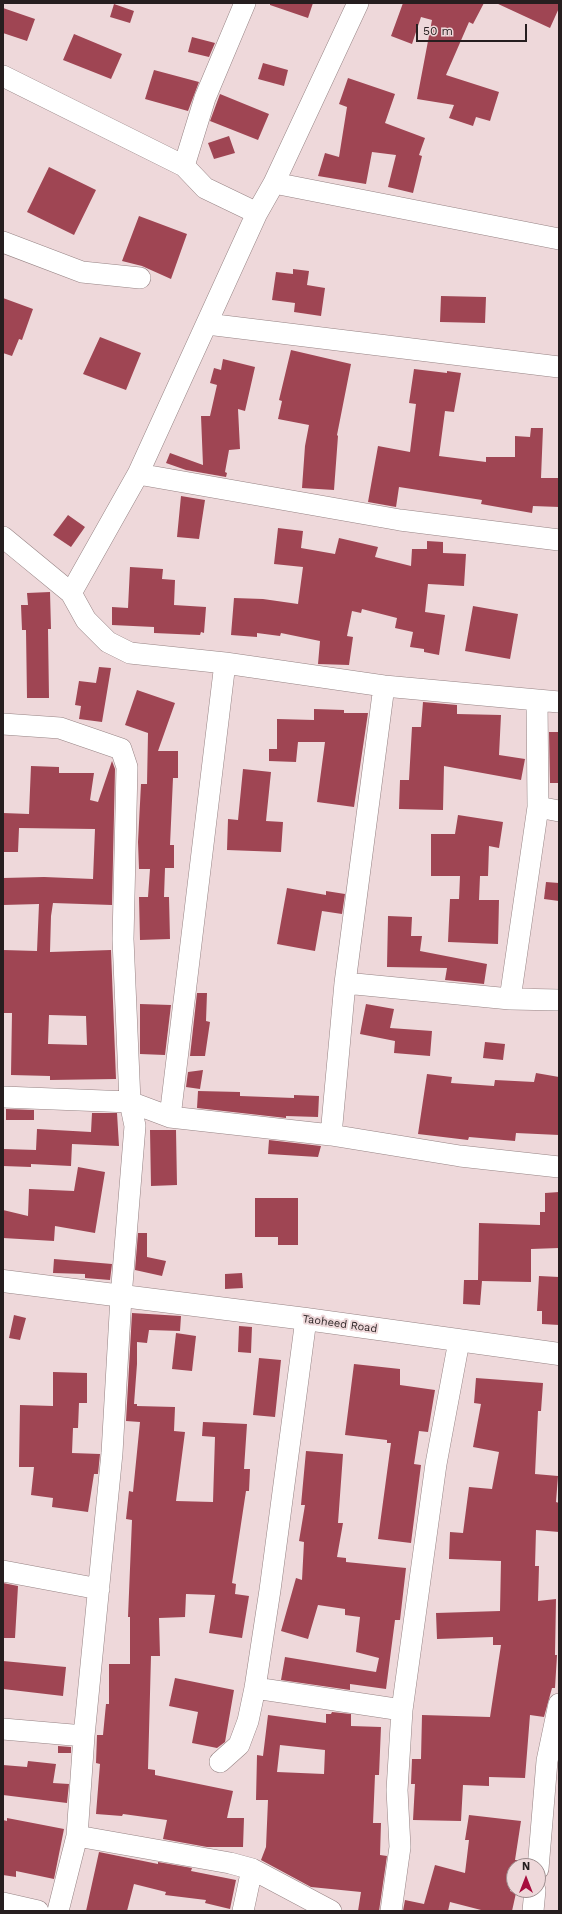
<!DOCTYPE html>
<style>
body{margin:0}
#map{position:relative;width:562px;height:1914px;overflow:hidden;background:#eed8da;font-family:"Work Sans",sans-serif}
canvas{display:block}
.frame{position:absolute;inset:0;border:4px solid #261e1f;pointer-events:none}
.north{position:absolute;left:506px;top:1858px;width:40px;height:40px;box-sizing:border-box;background:#eed8da;border:1px solid #9e8e8f;border-radius:50%;rotate:0deg;font-size:11px;font-weight:700;line-height:16px;text-align:center;color:#261e1f}
.north::after{content:'';display:block;margin:auto;width:14px;height:18px;background:#a60d3d;clip-path:polygon(50% 0,100% 100%,50% 72%,0 100%)}
.scale{position:absolute;left:416px;top:24px;width:111px;height:18px;box-sizing:border-box;border:2px solid #261e1f;border-top:0;padding-left:5px;font-size:12px;line-height:14px;white-space:nowrap;color:#261e1f;-webkit-text-stroke:3px #eed8da;paint-order:stroke}
</style>
<div id="map">
<canvas width="562" height="1914"></canvas>
<div class="frame"></div>
<div class="north">N</div>
<div class="scale">50 m</div>
</div>
<script>
const context = document.querySelector('canvas').getContext('2d');
context.lineJoin = 'round';
function fillPath(path, color) {
  context.fillStyle = color;
  context.fill(path, 'evenodd');
}
function poly(rows) {
  const path = new Path2D();
  for (const r of rows) {
    path.moveTo(r[0], r[1]);
    for (let i = 2; i < r.length; i += 2) path.lineTo(r[i], r[i + 1]);
  }
  return path;
}
function strokePath(path, color, width, dash) {
  context.strokeStyle = color;
  context.lineWidth = width;
  context.lineCap = dash ? 'butt' : 'round';
  context.setLineDash(dash || []);
  context.stroke(path);
}
function drawText(font, color, halo, rows, align = 'center') {
  context.font = font + ' "Work Sans",sans-serif';
  context.lineWidth = 4;
  context.setLineDash([]);
  context.textBaseline = 'middle';
  context.strokeStyle = halo;
  context.fillStyle = color;
  for (const [text, x, y, turn = 0] of rows) {
    context.save();
    context.translate(x, y);
    context.rotate((+turn || 0) * Math.PI / 180);
    context.textAlign = isNaN(turn) ? turn : align;
    if (halo) context.strokeText(text, 0, 0);
    context.fillText(text, 0, 0);
    context.restore();
  }
}
fillPath(poly([
 [270,3,313,3,308,18,270,5],
 [403,3,484,3,473,24,469,22,446,75,499,92,490,121,476,117,473,126,449,118,454,105,417,99,432,20,421,17,412,44,391,36],
 [496,3,559,3,559,8,550,28],
 [114,4,134,11,130,23,110,17],
 [3,8,35,19,27,41,3,33],
 [74,34,122,54,111,79,63,60],
 [192,37,215,43,209,57,188,52],
 [263,63,288,70,284,86,258,79],
 [154,70,199,82,188,111,145,99],
 [348,78,395,94,385,123,425,138,419,155,422,156,413,193,388,187,396,155,372,152,366,184,318,176,325,153,339,157,347,107,339,104],
 [220,94,269,114,258,140,210,121],
 [229,136,235,153,214,159,208,143],
 [49,167,96,190,74,235,27,212],
 [139,216,187,234,171,279,142,266,122,261],
 [293,269,309,271,307,285,325,288,321,316,294,312,295,303,272,300,276,272,293,274],
 [441,296,486,297,485,323,440,322],
 [3,298,33,309,22,340,19,339,12,356,3,353],
 [100,337,141,353,126,390,83,374],
 [291,350,351,364,337,435,338,436,334,490,302,488,305,446,309,425,278,419,282,401,279,400],
 [223,359,255,367,245,411,238,409,240,449,229,450,225,472,227,473,226,477,186,470,166,463,170,453,203,465,201,416,210,416,217,385,210,383,214,368,221,370],
 [414,369,447,373,447,371,461,373,454,412,445,411,439,456,486,462,486,457,515,457,515,436,530,437,531,428,543,428,541,478,559,478,559,507,533,506,532,513,481,504,482,500,399,487,396,507,368,502,378,446,410,452,416,404,409,403],
 [181,496,205,500,199,539,177,537],
 [68,515,85,527,71,547,53,535],
 [278,528,303,531,301,548,335,554,339,538,378,547,375,557,411,566,412,549,427,549,427,541,443,542,443,553,466,554,464,586,428,584,425,612,445,615,439,655,424,652,424,649,410,647,413,632,395,628,397,618,362,609,361,613,352,611,347,636,353,637,349,665,318,664,320,641,281,633,280,636,257,633,257,637,231,635,234,598,263,599,298,604,303,567,274,564],
 [130,567,163,569,162,579,175,580,174,605,206,607,204,633,201,632,200,635,154,633,154,627,112,625,112,607,128,608],
 [50,592,51,629,48,629,49,698,27,698,26,630,22,630,21,605,28,605,27,593],
 [473,606,518,614,510,659,465,651],
 [99,667,111,668,102,722,79,719,81,706,75,705,79,681,96,683],
 [137,690,175,703,158,751,178,751,178,778,173,778,170,845,174,845,174,868,165,868,164,897,169,897,170,939,140,940,139,897,148,897,150,869,139,869,138,842,141,784,147,784,148,733,125,725],
 [423,702,457,705,457,714,501,715,499,755,525,759,521,780,444,766,443,810,399,809,400,780,409,780,412,727,421,727],
 [314,709,344,710,344,713,368,713,354,807,317,802,325,742,298,742,296,762,269,761,269,749,277,749,277,719,314,720],
 [549,732,559,732,559,783,550,783],
 [112,761,115,769,112,905,53,903,51,916,50,952,111,950,116,1079,50,1080,50,1076,11,1075,12,1013,3,1013,3,950,37,951,39,904,3,905,3,878,44,877,93,879,95,829,19,828,18,852,3,852,3,813,29,814,31,766,59,767,59,773,94,773,90,800,98,802],
 [49,1015,86,1016,87,1045,48,1044],
 [243,769,271,772,266,821,283,822,281,852,227,850,228,819,238,820],
 [458,815,503,822,499,848,489,846,488,876,480,876,479,900,499,900,498,944,448,942,450,899,459,899,460,876,431,876,431,834,455,834],
 [546,882,559,883,559,901,544,899],
 [287,888,326,895,326,891,345,894,342,914,322,911,315,951,277,944],
 [388,916,412,917,411,936,422,936,420,951,487,964,484,984,445,980,447,968,387,967],
 [197,993,207,993,206,1021,210,1022,205,1056,190,1056],
 [140,1004,171,1005,165,1055,140,1054],
 [366,1004,394,1009,390,1028,432,1031,430,1056,394,1053,395,1041,360,1034],
 [485,1042,505,1044,503,1060,483,1058],
 [203,1070,200,1089,186,1087,188,1072],
 [536,1073,559,1077,559,1135,516,1133,515,1141,469,1137,468,1140,418,1134,427,1074,452,1077,451,1083,494,1086,495,1080,534,1082],
 [198,1091,240,1092,240,1096,294,1098,294,1095,319,1096,318,1117,286,1116,286,1118,197,1108],
 [6,1109,34,1110,34,1120,6,1120],
 [92,1113,117,1113,119,1146,72,1144,71,1166,31,1164,31,1167,3,1166,3,1149,36,1150,37,1129,91,1132],
 [150,1130,176,1130,177,1185,151,1186],
 [269,1140,321,1146,318,1157,268,1154],
 [78,1167,105,1172,95,1233,55,1226,54,1241,3,1238,3,1210,28,1216,29,1189,74,1191],
 [559,1192,559,1248,531,1249,531,1282,482,1281,480,1305,463,1304,464,1280,478,1280,479,1223,540,1225,540,1212,545,1212,545,1193],
 [255,1198,298,1198,298,1245,278,1245,278,1237,255,1237],
 [138,1233,147,1233,147,1257,166,1261,162,1276,135,1270],
 [54,1259,112,1264,110,1280,85,1278,85,1274,53,1273],
 [242,1273,243,1288,225,1289,225,1274],
 [539,1276,559,1277,559,1325,542,1324,542,1311,537,1311],
 [132,1313,181,1316,180,1331,149,1330,147,1343,137,1342,137,1364,134,1404,137,1404,137,1406,175,1407,174,1431,185,1432,176,1501,213,1502,215,1437,202,1436,203,1422,247,1424,244,1469,250,1469,249,1491,246,1491,232,1583,236,1584,235,1594,249,1596,242,1638,209,1633,215,1595,186,1594,185,1617,159,1618,160,1656,151,1656,148,1769,155,1770,155,1775,233,1791,227,1818,244,1818,243,1847,207,1847,163,1839,167,1820,123,1814,122,1816,96,1814,100,1764,96,1763,97,1735,103,1735,106,1704,109,1704,109,1664,130,1664,130,1617,128,1617,132,1520,126,1519,129,1491,133,1492,140,1422,126,1421],
 [14,1315,26,1318,20,1340,9,1338],
 [239,1326,252,1327,251,1353,238,1352],
 [176,1333,196,1336,192,1371,172,1369],
 [259,1358,281,1360,275,1417,253,1415],
 [354,1364,400,1369,400,1385,435,1390,428,1432,419,1431,414,1464,421,1465,411,1543,378,1539,391,1443,387,1443,387,1440,345,1435],
 [53,1372,87,1373,87,1403,79,1403,78,1428,73,1428,72,1453,100,1454,98,1474,94,1474,88,1512,52,1507,53,1498,31,1495,34,1467,19,1467,20,1405,53,1406],
 [476,1378,543,1383,541,1411,538,1411,535,1474,558,1476,556,1502,559,1503,559,1532,536,1530,535,1566,539,1566,538,1601,556,1599,555,1655,557,1655,555,1688,552,1688,544,1717,530,1715,525,1778,489,1777,489,1786,463,1785,461,1821,413,1820,415,1784,411,1784,412,1759,421,1759,422,1715,490,1717,501,1645,493,1645,493,1637,437,1639,436,1613,500,1611,501,1561,449,1559,450,1532,463,1533,469,1487,492,1489,499,1452,473,1447,481,1404,474,1403],
 [306,1451,343,1454,338,1523,343,1523,337,1557,346,1558,346,1562,406,1568,400,1620,395,1620,386,1689,350,1684,350,1690,281,1680,285,1657,376,1672,379,1658,356,1652,360,1617,345,1615,345,1609,318,1605,308,1639,281,1631,296,1578,302,1580,304,1542,299,1541,305,1505,301,1505],
 [3,1583,18,1586,15,1638,3,1638],
 [3,1661,66,1667,63,1696,3,1689],
 [175,1678,234,1690,225,1742,217,1748,192,1743,198,1712,169,1706],
 [332,1712,351,1714,351,1726,381,1727,379,1775,375,1775,373,1823,381,1823,380,1855,387,1856,379,1911,358,1911,361,1892,311,1887,261,1860,266,1847,268,1800,256,1800,257,1755,263,1756,268,1715,326,1723,326,1714,331,1714],
 [280,1745,325,1750,324,1774,277,1772],
 [58,1746,71,1747,71,1753,58,1753],
 [28,1761,56,1764,53,1783,69,1784,67,1803,3,1795,3,1765,27,1767],
 [469,1815,521,1821,515,1860,518,1860,516,1866,514,1866,514,1876,510,1891,516,1893,512,1911,485,1911,450,1902,448,1911,403,1911,405,1900,424,1904,435,1865,465,1873,469,1840,465,1840],
 [7,1818,64,1829,54,1879,16,1871,16,1877,3,1875,3,1820,7,1821],
 [99,1852,158,1864,158,1862,192,1868,191,1871,236,1880,230,1909,205,1903,206,1900,165,1895,166,1892,134,1884,127,1911,86,1911]
]), '#9f4553');
const minor = poly([
 [3,76,184,166,205,188,257,213],
 [184,166,205,98,245,3],
 [274,183,559,239],
 [3,242,82,272,140,278],
 [207,324,559,367],
 [138,474,400,520,559,540],
 [3,537,71,593,138,474,257,213,274,183,358,3],
 [71,593,86,620,108,642,130,653,225,663,384,686,559,702],
 [3,724,60,728,121,749,127,767,123,939,130,1102,135,1126,121,1297,112,1453,84,1736,77,1836,58,1911],
 [538,807,559,811],
 [345,983,510,999,559,1000],
 [510,999,538,807,537,700],
 [3,1097,130,1102,170,1117,331,1135,460,1156,559,1167],
 [170,1117,225,663],
 [331,1135,345,983,384,686],
 [3,1571,99,1589],
 [255,1688,402,1710],
 [3,1729,84,1736],
 [220,1762,239,1745,248,1721,255,1688,270,1590,306,1319],
 [77,1836,230,1863,252,1869,331,1911],
 [538,1869,547,1761,559,1704],
 [3,1903,38,1911],
 [243,1911,252,1869],
 [391,1911,400,1847,397,1790,402,1710,436,1464,459,1341],
 [533,1911,535,1890]
]);
const major = poly([
 [3,1281,306,1319,559,1354]
]);
strokePath(minor, '#968384', 22);
strokePath(major, '#968384', 23);
strokePath(minor, '#fff', 21);
strokePath(major, '#fff', 22);
drawText('11px', '#261e1f', '#eed8da', [
 ["Taoheed Road",340,1324,8]
]);
</script>
